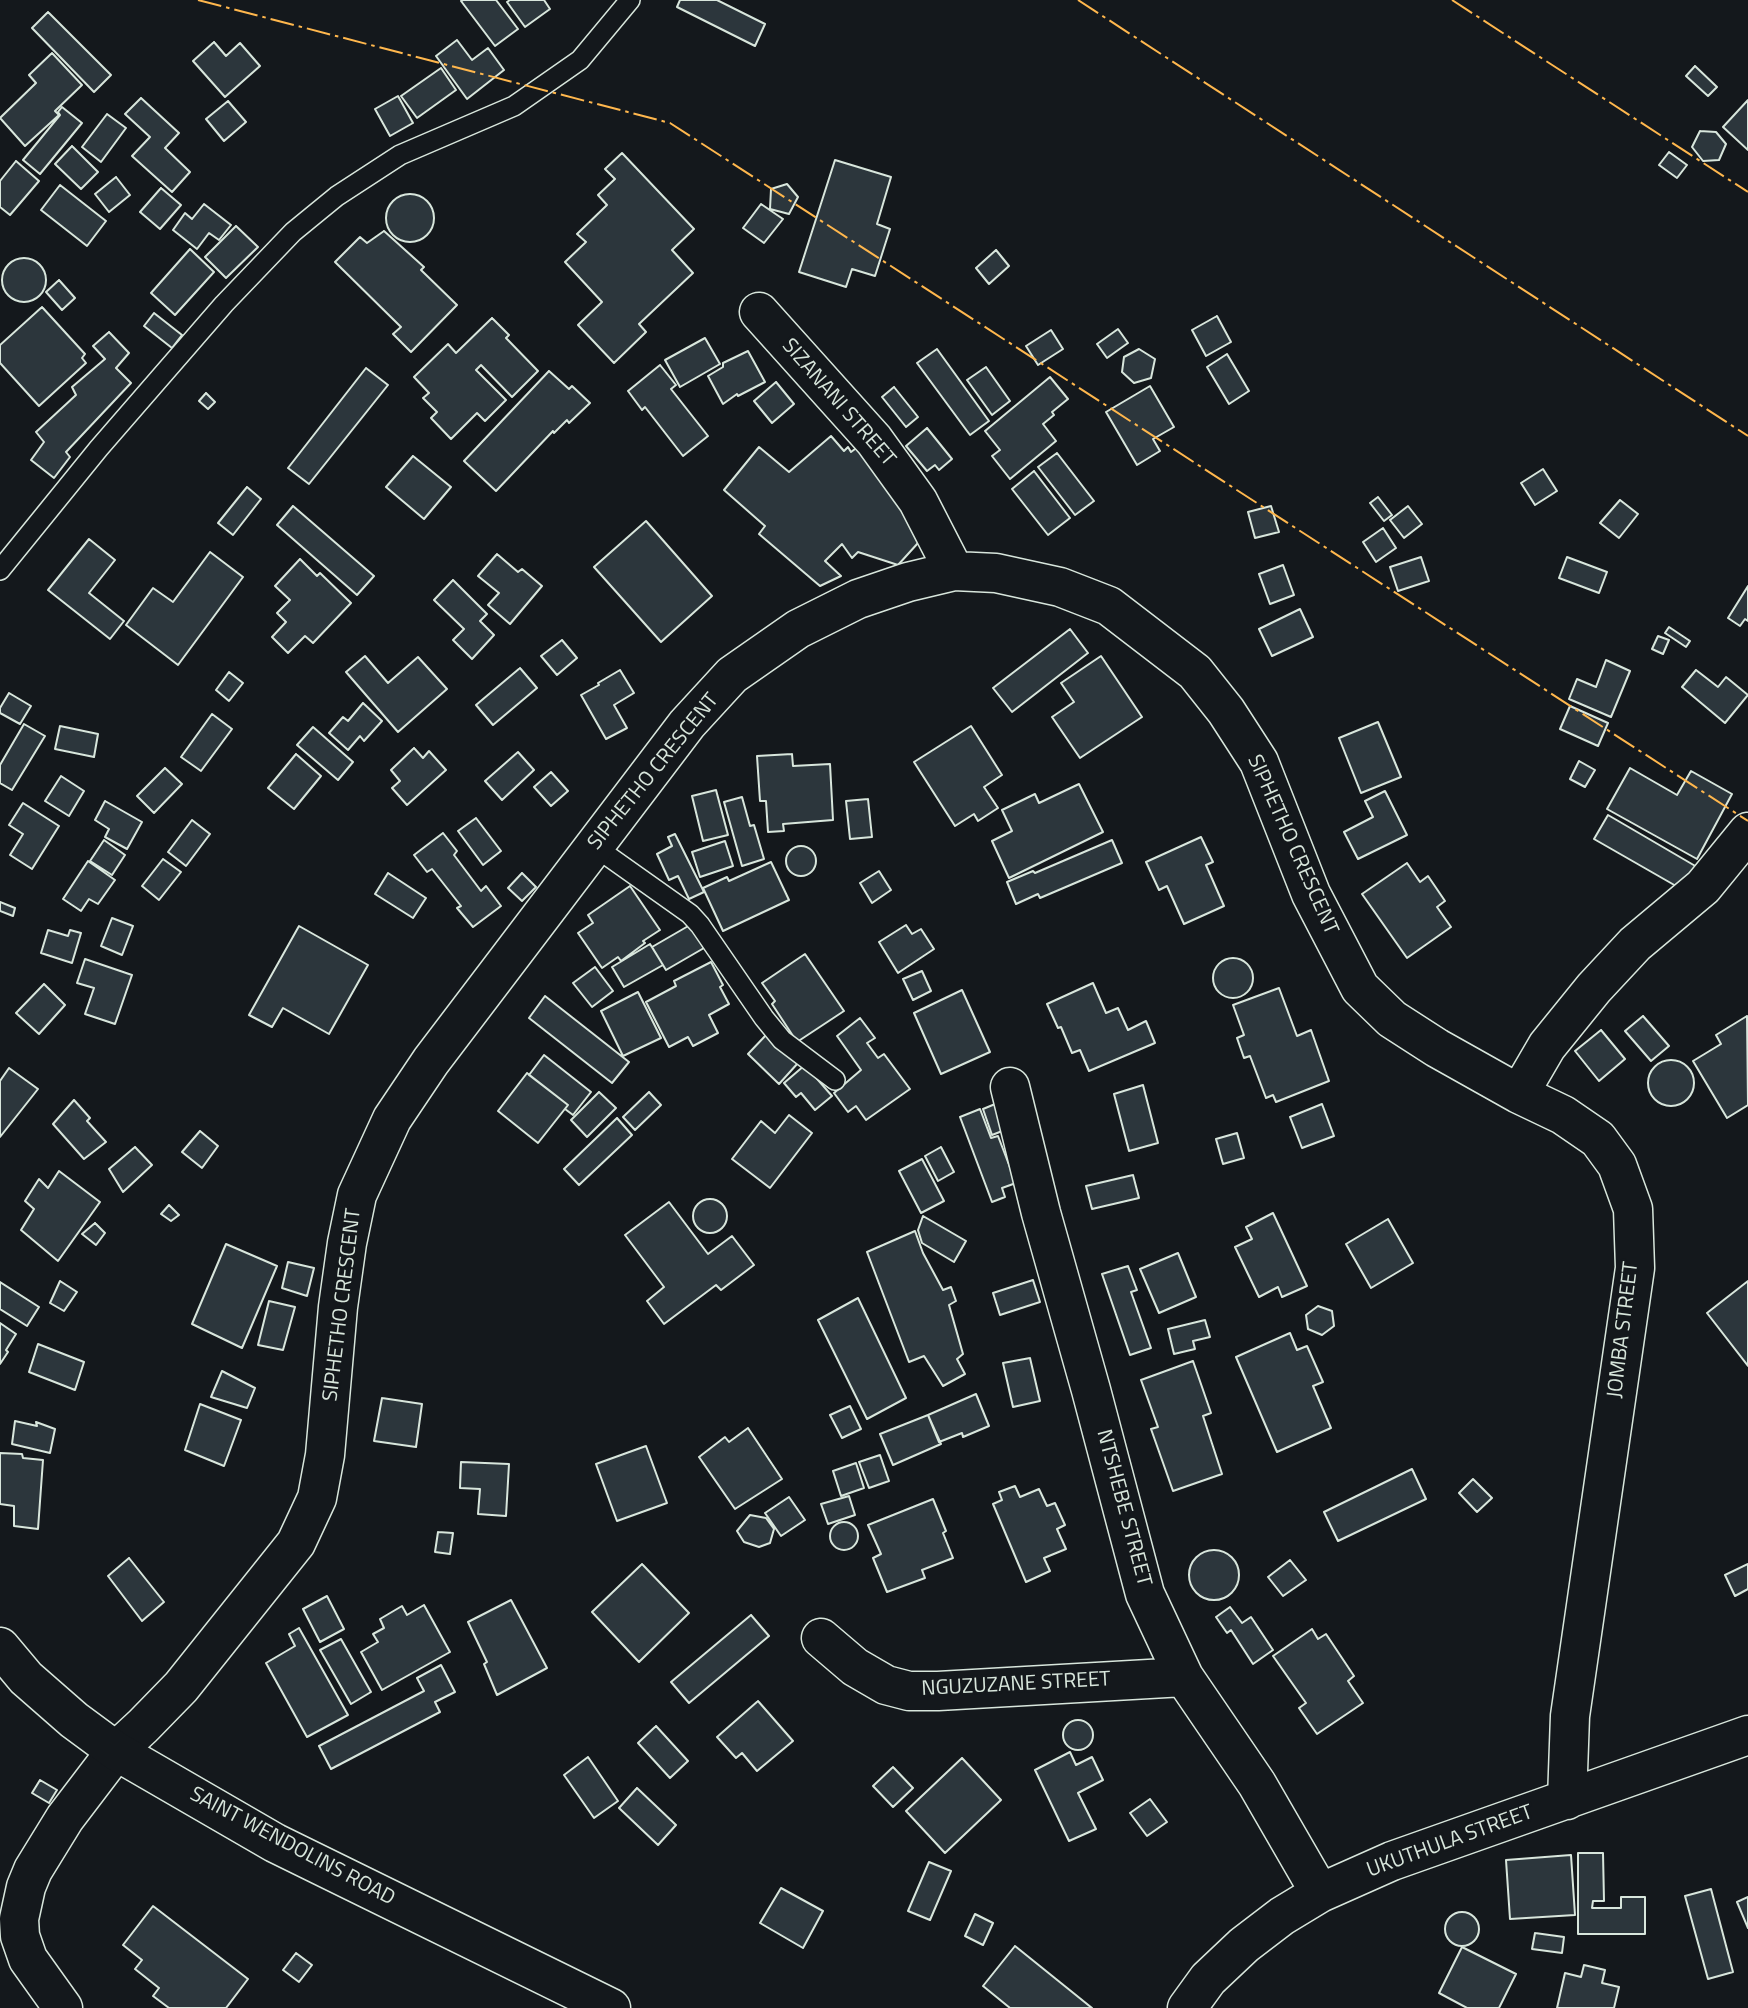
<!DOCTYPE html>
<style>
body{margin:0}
canvas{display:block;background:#14181c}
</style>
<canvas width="1748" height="2008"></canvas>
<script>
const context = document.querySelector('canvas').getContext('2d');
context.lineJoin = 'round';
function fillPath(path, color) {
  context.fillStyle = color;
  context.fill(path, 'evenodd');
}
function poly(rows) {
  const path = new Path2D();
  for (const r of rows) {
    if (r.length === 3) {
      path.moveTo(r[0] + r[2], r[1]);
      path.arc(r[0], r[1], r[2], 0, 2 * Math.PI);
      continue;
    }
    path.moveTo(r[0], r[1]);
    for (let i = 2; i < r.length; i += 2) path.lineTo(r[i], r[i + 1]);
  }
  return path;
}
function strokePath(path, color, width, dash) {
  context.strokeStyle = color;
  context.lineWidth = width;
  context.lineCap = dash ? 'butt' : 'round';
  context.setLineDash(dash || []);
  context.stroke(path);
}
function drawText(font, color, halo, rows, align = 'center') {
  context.font = font + ' "Titillium Web",sans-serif';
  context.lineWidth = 5;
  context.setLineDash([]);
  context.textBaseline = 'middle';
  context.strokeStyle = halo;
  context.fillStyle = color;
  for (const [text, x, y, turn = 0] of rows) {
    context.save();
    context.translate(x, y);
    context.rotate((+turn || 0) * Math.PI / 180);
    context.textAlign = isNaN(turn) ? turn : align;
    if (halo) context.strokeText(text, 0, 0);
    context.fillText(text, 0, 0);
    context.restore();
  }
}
const building = poly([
 [463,0,496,0,518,29,495,46,461,1,463,0],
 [510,0,544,0,550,9,525,27,507,2,510,0],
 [680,0,717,0,765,24,755,46,677,7,680,0],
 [48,12,111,75,94,92,32,28,48,12],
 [457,40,472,60,488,48,504,70,467,99,436,56,457,40],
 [214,42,226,56,240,43,260,66,225,97,193,61,214,42],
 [52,53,82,85,55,111,59,115,25,146,0,118,36,83,29,75,52,53],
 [1695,66,1717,87,1708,96,1686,76,1695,66],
 [441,68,456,90,417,118,401,96,441,68],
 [398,96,413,123,390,136,375,109,398,96],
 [141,98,179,133,165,148,190,172,172,192,132,156,150,137,125,114,141,98],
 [1748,100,1748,150,1723,127,1748,100],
 [228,101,246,122,224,141,206,119,228,101],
 [62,107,82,123,40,174,23,160,60,115,58,112,62,107],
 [107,114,126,128,101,162,82,147,107,114],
 [1700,131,1716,132,1726,144,1719,160,1703,161,1692,147,1700,131],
 [72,146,98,172,81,189,55,164,72,146],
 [1669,152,1687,165,1677,178,1659,165,1669,152],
 [622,153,694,229,672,250,693,273,639,324,646,332,614,363,578,325,602,302,565,262,586,242,577,234,607,205,598,195,615,179,605,169,622,153],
 [835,160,891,177,877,224,890,229,875,276,852,269,846,287,799,272,835,160],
 [16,161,39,181,10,215,0,207,0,181,16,161],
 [116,177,130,195,109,212,95,194,116,177],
 [787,184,798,197,789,214,770,209,771,189,787,184],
 [60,185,106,221,87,246,41,210,60,185],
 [161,188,181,205,160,229,140,212,161,188],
 [410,218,24],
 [204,204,231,225,219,240,209,233,197,249,173,230,185,213,192,219,204,204],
 [761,204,783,219,764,243,743,228,761,204],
 [236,226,258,247,226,278,205,257,236,226],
 [384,231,424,267,421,270,457,305,411,352,393,334,401,327,335,262,360,237,367,243,384,231],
 [190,249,214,272,175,315,151,293,190,249],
 [996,250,1009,266,989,284,976,268,996,250],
 [24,280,22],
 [59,280,75,298,62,310,46,292,59,280],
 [42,307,85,354,82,358,86,363,39,406,0,363,0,345,42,307],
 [154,313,182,335,172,348,144,326,154,313],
 [1217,316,1231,342,1206,356,1192,330,1217,316],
 [492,318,509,335,506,338,538,371,512,397,481,365,476,370,506,400,485,421,477,413,451,439,431,418,437,412,423,398,429,393,414,377,448,344,456,353,492,318],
 [1118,329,1128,343,1107,358,1097,344,1118,329],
 [1051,330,1063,349,1038,365,1026,346,1051,330],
 [109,332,129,353,116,368,131,383,66,452,70,457,54,478,31,460,44,442,36,432,76,395,72,387,105,359,93,346,109,332],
 [705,338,720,364,680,387,665,360,705,338],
 [937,349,989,421,970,435,917,363,937,349],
 [1139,349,1155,359,1151,378,1134,383,1122,372,1124,357,1139,349],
 [748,351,765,382,738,396,737,394,723,404,708,376,723,367,723,363,748,351],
 [1227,354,1249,391,1229,404,1207,367,1227,354],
 [660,365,676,385,671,389,708,436,683,456,645,407,642,410,628,391,660,365],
 [986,367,1010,401,992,415,967,380,986,367],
 [366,368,388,385,309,484,288,468,366,368],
 [549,371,569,389,572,386,590,403,569,423,567,420,554,433,553,431,496,491,464,461,549,371],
 [1050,377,1068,399,1052,412,1054,415,1043,424,1056,441,1010,479,992,456,1000,450,985,431,1050,377],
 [776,382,794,404,772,423,754,401,776,382],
 [1150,386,1174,427,1153,439,1160,451,1137,465,1106,412,1150,386],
 [894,387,918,417,906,427,882,397,894,387],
 [206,393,215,402,208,409,199,401,206,393],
 [927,428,952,459,939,470,935,465,927,471,906,446,927,428],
 [831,436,844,451,848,447,851,452,859,446,916,511,918,543,898,565,858,552,852,558,842,544,825,561,841,576,820,586,759,534,765,526,724,490,759,447,789,472,831,436],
 [1057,453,1094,501,1075,515,1038,467,1057,453],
 [413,456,451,487,424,519,386,487,413,456],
 [1543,469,1557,491,1535,505,1521,483,1543,469],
 [1034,471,1070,518,1048,535,1012,489,1034,471],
 [247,487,261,499,233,535,218,523,247,487],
 [1378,497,1392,515,1384,521,1370,503,1378,497],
 [1620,500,1638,514,1619,538,1600,523,1620,500],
 [293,506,374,576,357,595,277,525,293,506],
 [1271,506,1279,532,1255,538,1248,512,1271,506],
 [1408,506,1422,524,1404,538,1390,520,1408,506],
 [646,521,712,596,661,642,594,567,646,521],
 [1383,528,1396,548,1376,562,1363,542,1383,528],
 [89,539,115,560,89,593,124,621,110,639,48,590,89,539],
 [210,552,243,577,178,665,126,625,153,588,173,602,210,552],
 [497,554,518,572,522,569,542,586,510,624,488,605,499,593,478,576,497,554],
 [1421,557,1429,581,1398,591,1390,567,1421,557],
 [1567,557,1607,572,1599,593,1559,578,1567,557],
 [300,559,317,576,320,573,351,603,313,643,305,636,288,653,272,637,286,622,277,613,290,600,275,586,300,559],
 [1283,565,1294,595,1270,604,1259,574,1283,565],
 [453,580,487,614,480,621,494,635,472,659,453,640,464,629,434,600,453,580],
 [1748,586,1748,621,1745,619,1740,626,1728,618,1748,586],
 [1300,609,1313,637,1272,656,1259,629,1300,609],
 [1669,627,1690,641,1686,647,1665,633,1669,627],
 [1070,629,1088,653,1012,712,993,688,1070,629],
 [1658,636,1669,640,1663,654,1652,649,1658,636],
 [562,640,577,658,557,675,541,656,562,640],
 [365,656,388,683,418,657,447,689,398,732,346,672,365,656],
 [1101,656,1142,717,1080,758,1052,717,1074,702,1061,683,1101,656],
 [1606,660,1630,671,1611,717,1569,699,1577,679,1596,687,1606,660],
 [520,668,537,688,493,725,476,705,520,668],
 [620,670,634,693,614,705,627,728,606,739,581,695,599,685,598,683,620,670],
 [1696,670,1718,687,1726,677,1748,695,1725,723,1682,687,1696,670],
 [229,672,243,683,229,701,216,690,229,672],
 [9,693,31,706,20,724,0,713,0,708,9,693],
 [363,703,382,721,364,741,360,736,348,750,329,733,343,717,348,721,363,703],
 [1570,706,1608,723,1598,746,1560,729,1570,706],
 [212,714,232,729,201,771,181,757,212,714],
 [1378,722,1401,777,1361,793,1339,738,1378,722],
 [24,724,45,736,12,790,0,783,0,765,24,724],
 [60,726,98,734,94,757,55,749,60,726],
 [971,726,1002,775,984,787,998,808,978,821,974,814,955,826,914,762,971,726],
 [313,727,353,762,338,780,297,745,313,727],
 [414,748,423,758,429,751,446,770,407,805,392,788,400,781,391,770,414,748],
 [518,752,534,770,502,800,485,781,518,752],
 [296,754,321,776,294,809,268,788,296,754],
 [792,754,793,766,830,764,833,820,783,824,784,831,768,832,766,801,760,801,757,756,792,754],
 [1579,761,1595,770,1585,787,1570,779,1579,761],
 [165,768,182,784,154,813,137,796,165,768],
 [1630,768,1677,795,1691,771,1732,794,1697,859,1607,809,1630,768],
 [551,772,568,791,551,806,534,787,551,772],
 [61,776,84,791,69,816,45,801,61,776],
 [1079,784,1103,832,1009,878,992,841,1012,831,1002,810,1035,794,1039,803,1079,784],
 [716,790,728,835,703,841,692,796,716,790],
 [1385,791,1407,835,1358,859,1344,832,1373,817,1365,801,1385,791],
 [742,797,750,826,754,825,764,859,742,866,724,802,742,797],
 [868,799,872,837,850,839,846,801,868,799],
 [105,801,142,822,127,849,105,837,109,829,95,820,105,801],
 [23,803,59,826,32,869,10,855,23,834,9,825,23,803],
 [1608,815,1697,867,1683,890,1594,839,1608,815],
 [476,818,501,851,483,865,458,831,476,818],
 [192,820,210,834,186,866,168,852,192,820],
 [443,833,457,851,454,855,481,891,486,886,501,906,473,927,457,908,461,906,432,869,427,872,414,855,443,833],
 [675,834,704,892,689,899,678,876,669,880,657,854,672,846,668,837,675,834],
 [1201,837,1213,862,1206,865,1224,906,1184,924,1167,886,1159,890,1146,862,1201,837],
 [104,840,125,855,112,875,90,861,104,840],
 [1112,840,1122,863,1040,898,1038,894,1016,904,1007,882,1033,871,1035,873,1112,840],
 [725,841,733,866,700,877,692,852,725,841],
 [801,861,15],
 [163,859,181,872,159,900,142,886,163,859],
 [88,861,115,880,98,904,89,899,81,911,63,899,88,861],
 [771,862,789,900,723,931,703,888,727,877,729,881,771,862],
 [1407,863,1420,882,1428,876,1445,901,1437,907,1451,927,1407,958,1362,894,1407,863],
 [879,871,891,890,872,903,860,883,879,871],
 [388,873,426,898,413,918,375,894,388,873],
 [522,873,536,887,522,901,508,888,522,873],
 [630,886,660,930,643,941,645,943,621,961,618,957,602,968,578,933,593,923,588,915,630,886],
 [0,902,15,908,13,916,0,911,0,902],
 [112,918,133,926,122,955,101,946,112,918],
 [690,925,704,948,666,970,652,947,690,925],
 [906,925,912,934,921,929,934,949,898,973,879,942,906,925],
 [299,926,368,965,329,1034,283,1008,272,1027,249,1015,299,926],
 [48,930,68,936,70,930,81,933,72,963,41,953,48,930],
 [650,944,663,965,624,987,612,967,650,944],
 [805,954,844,1011,797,1042,772,1004,775,1001,762,983,805,954],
 [1233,978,20],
 [85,959,132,975,115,1024,85,1014,94,988,77,983,85,959],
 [711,962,723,985,720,987,729,1004,709,1015,718,1033,693,1046,688,1037,669,1047,646,1002,676,986,674,981,711,962],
 [595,967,613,991,592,1007,573,983,595,967],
 [922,971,931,991,913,1000,903,979,922,971],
 [1093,983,1106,1013,1118,1008,1128,1030,1146,1021,1155,1043,1089,1071,1080,1050,1072,1053,1061,1027,1058,1028,1047,1004,1093,983],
 [44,984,65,1005,39,1034,16,1013,44,984],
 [1279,988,1297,1036,1311,1030,1329,1081,1276,1102,1273,1095,1266,1098,1250,1056,1244,1058,1237,1038,1244,1035,1233,1005,1279,988],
 [962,990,990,1052,941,1074,914,1013,962,990],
 [638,992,661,1038,623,1056,601,1011,638,992],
 [545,996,629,1062,612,1083,529,1018,545,996],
 [1643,1016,1669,1046,1651,1061,1625,1031,1643,1016],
 [1747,1016,1748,1105,1727,1118,1693,1061,1721,1044,1716,1035,1747,1016],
 [860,1018,875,1038,867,1043,878,1058,884,1054,910,1089,866,1120,856,1106,848,1112,834,1093,861,1070,837,1036,860,1018],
 [1601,1030,1625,1059,1599,1081,1575,1051,1601,1030],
 [767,1034,798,1063,779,1084,748,1054,767,1034],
 [544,1055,591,1092,573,1115,565,1109,568,1105,529,1075,544,1055],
 [1671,1083,23],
 [805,1065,832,1096,815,1110,801,1093,796,1097,784,1083,805,1065],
 [9,1068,38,1089,0,1137,0,1081,9,1068],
 [527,1073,568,1105,538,1143,498,1111,527,1073],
 [1143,1085,1158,1143,1129,1151,1114,1094,1143,1085],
 [599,1092,616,1108,587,1137,571,1120,599,1092],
 [649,1092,661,1105,635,1130,623,1117,649,1092],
 [74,1100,90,1118,87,1121,106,1142,84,1159,53,1124,74,1100],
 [1000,1102,1010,1128,992,1135,983,1109,1000,1102],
 [1322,1104,1334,1136,1302,1148,1290,1117,1322,1104],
 [980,1109,991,1138,998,1136,1016,1183,1002,1188,1005,1197,992,1202,960,1117,980,1109],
 [789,1115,812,1133,770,1188,732,1159,761,1121,775,1133,789,1115],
 [617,1118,632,1135,579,1185,564,1169,617,1118],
 [200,1131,218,1146,202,1168,182,1152,200,1131],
 [1237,1133,1244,1158,1223,1164,1216,1139,1237,1133],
 [135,1147,152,1165,123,1192,109,1169,135,1147],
 [941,1147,954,1172,938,1181,925,1156,941,1147],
 [922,1159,944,1201,921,1213,899,1171,922,1159],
 [59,1171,100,1202,58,1261,21,1230,34,1209,25,1201,39,1179,48,1188,59,1171],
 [1133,1175,1139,1198,1092,1209,1086,1186,1133,1175],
 [710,1216,17],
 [669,1202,708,1254,732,1236,754,1265,721,1290,716,1285,664,1324,647,1301,664,1287,625,1235,669,1202],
 [169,1205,179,1215,171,1221,161,1214,169,1205],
 [1273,1213,1307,1286,1282,1297,1278,1287,1259,1297,1235,1247,1252,1239,1246,1227,1273,1213],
 [923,1216,966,1241,954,1262,922,1243,918,1230,923,1216],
 [1388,1219,1413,1263,1371,1288,1346,1244,1388,1219],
 [95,1223,105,1233,96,1245,82,1234,95,1223],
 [915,1231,923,1253,943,1290,951,1287,956,1301,949,1305,963,1354,957,1359,965,1374,943,1386,924,1356,909,1362,867,1252,915,1231],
 [226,1244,277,1266,242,1348,192,1324,226,1244],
 [1178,1253,1196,1297,1159,1313,1140,1269,1178,1253],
 [288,1262,314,1268,307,1296,282,1288,288,1262],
 [1128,1266,1137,1290,1131,1292,1151,1348,1130,1355,1102,1274,1128,1266],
 [1033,1280,1040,1302,1000,1315,993,1293,1033,1280],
 [60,1281,77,1292,64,1311,50,1303,60,1281],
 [1748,1281,1748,1366,1707,1313,1748,1281],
 [0,1282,39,1307,27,1326,0,1309,0,1282],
 [858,1298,906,1398,867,1419,818,1320,858,1298],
 [269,1301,295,1307,283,1350,258,1345,269,1301],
 [1318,1306,1332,1311,1334,1326,1322,1335,1308,1329,1306,1315,1318,1306],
 [1205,1320,1210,1337,1193,1341,1195,1349,1174,1354,1168,1329,1205,1320],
 [0,1323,16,1334,6,1350,8,1352,0,1364,0,1323],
 [1290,1333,1297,1350,1307,1346,1323,1382,1313,1386,1331,1428,1277,1452,1236,1357,1290,1333],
 [38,1344,84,1362,75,1390,29,1372,38,1344],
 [1030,1358,1040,1401,1013,1407,1003,1363,1030,1358],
 [1193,1361,1211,1413,1203,1416,1222,1474,1173,1491,1151,1429,1158,1427,1141,1380,1193,1361],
 [222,1371,255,1388,247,1408,211,1397,222,1371],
 [976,1394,989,1426,963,1437,962,1433,939,1442,928,1415,976,1394],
 [382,1398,422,1404,416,1447,374,1441,382,1398],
 [200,1404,241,1420,224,1466,185,1450,200,1404],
 [850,1406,861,1429,842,1438,830,1415,850,1406],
 [928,1415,941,1444,893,1465,880,1434,928,1415],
 [15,1421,37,1426,36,1422,55,1429,50,1453,12,1444,15,1421],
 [748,1428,782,1479,735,1509,699,1457,725,1437,729,1442,748,1428],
 [646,1446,667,1503,617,1521,596,1464,646,1446],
 [0,1453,22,1454,23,1458,43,1460,38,1529,14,1526,14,1506,0,1504,0,1453],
 [880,1455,889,1481,869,1488,859,1462,880,1455],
 [461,1462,509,1464,506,1516,478,1514,480,1489,460,1488,461,1462],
 [856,1463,864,1488,841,1496,833,1471,856,1463],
 [1412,1469,1426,1499,1338,1541,1324,1512,1412,1469],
 [1473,1479,1492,1498,1477,1512,1459,1493,1473,1479],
 [1015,1486,1020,1497,1039,1489,1047,1506,1055,1503,1065,1525,1057,1529,1066,1549,1044,1558,1050,1571,1026,1582,993,1504,1002,1500,999,1492,1015,1486],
 [849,1496,855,1515,828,1524,821,1504,849,1496],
 [789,1497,805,1520,781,1536,765,1513,789,1497],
 [933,1499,946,1531,943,1533,953,1558,922,1570,925,1578,887,1592,873,1558,881,1554,868,1525,933,1499],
 [750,1515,766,1518,774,1529,770,1543,759,1547,744,1542,737,1531,750,1515],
 [844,1536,14],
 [438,1532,453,1533,450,1554,435,1552,438,1532],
 [1214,1575,25],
 [129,1558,164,1602,142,1621,108,1576,129,1558],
 [1290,1560,1306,1580,1283,1596,1268,1577,1290,1560],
 [642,1564,689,1613,639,1662,592,1612,642,1564],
 [1748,1564,1748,1589,1735,1596,1725,1575,1748,1564],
 [327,1596,344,1629,320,1642,303,1609,327,1596],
 [511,1600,547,1668,497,1695,484,1664,487,1662,468,1622,511,1600],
 [424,1605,450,1652,382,1690,361,1652,378,1642,373,1634,384,1628,380,1619,402,1606,407,1615,424,1605],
 [1230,1607,1242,1623,1251,1617,1273,1650,1253,1664,1231,1630,1227,1633,1216,1617,1230,1607],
 [751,1615,769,1636,689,1703,671,1682,751,1615],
 [299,1628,348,1715,307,1737,266,1663,295,1646,289,1634,299,1628],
 [1312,1629,1318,1639,1326,1634,1354,1676,1348,1681,1363,1703,1317,1734,1299,1708,1306,1703,1273,1656,1312,1629],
 [341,1639,371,1692,351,1704,320,1650,341,1639],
 [441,1665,455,1692,435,1702,440,1712,331,1769,319,1746,424,1691,417,1678,441,1665],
 [758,1701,793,1741,757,1771,742,1753,736,1758,717,1737,758,1701],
 [1078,1735,15],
 [656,1726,688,1761,670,1778,638,1743,656,1726],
 [1070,1752,1076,1765,1092,1757,1103,1780,1078,1793,1096,1829,1069,1841,1035,1770,1070,1752],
 [588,1757,618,1801,594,1818,564,1775,588,1757],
 [962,1758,1001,1800,945,1853,906,1811,962,1758],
 [893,1767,913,1788,893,1807,873,1786,893,1767],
 [40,1780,57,1790,49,1803,32,1793,40,1780],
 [637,1788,676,1825,658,1845,619,1808,637,1788],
 [1150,1799,1167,1822,1147,1836,1130,1813,1150,1799],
 [1578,1853,1603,1853,1604,1901,1593,1901,1592,1908,1621,1908,1621,1897,1645,1897,1645,1934,1578,1934,1578,1853],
 [1571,1855,1575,1915,1510,1919,1506,1860,1571,1855],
 [929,1862,951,1871,930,1920,908,1911,929,1862],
 [781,1888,823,1911,803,1948,760,1923,781,1888],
 [1711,1889,1733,1972,1708,1979,1685,1896,1711,1889],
 [1748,1897,1748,1928,1737,1902,1748,1897],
 [153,1906,248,1979,226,2008,169,2008,153,1996,159,1988,135,1969,142,1960,123,1945,153,1906],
 [1462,1929,17],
 [975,1914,993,1923,983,1945,965,1936,975,1914],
 [1535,1933,1564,1937,1562,1953,1532,1949,1535,1933],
 [1015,1946,1092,2008,1010,2008,983,1986,1015,1946],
 [1462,1947,1516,1974,1499,2008,1467,2008,1439,1993,1462,1947],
 [296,1953,312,1965,299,1982,283,1970,296,1953],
 [1584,1965,1605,1970,1602,1983,1619,1987,1614,2008,1557,2008,1565,1973,1581,1977,1584,1965]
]);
fillPath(building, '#2c363c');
strokePath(building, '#d8e6dc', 2);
const service = poly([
 [0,570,99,448,224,304,293,232,337,196,400,155,514,106,580,60,630,0],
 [594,846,690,914,700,925,764,1018,782,1040,835,1080]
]);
const minor = poly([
 [759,312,874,440,918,501,954,571],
 [1010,1087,1041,1213,1091,1390,1145,1594,1184,1677,1257,1784,1320,1893],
 [1519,1094,1547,1046,1594,988,1635,944,1703,887,1748,832],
 [821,1638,855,1667,886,1685,909,1691,938,1691,1184,1677],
 [63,2008,28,1959,20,1936,19,1919,26,1887,33,1870,65,1818,116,1751,143,1726,181,1687,296,1543,317,1498,325,1455,338,1307,347,1243,357,1195,392,1119,431,1061,687,724,732,675,798,629,858,599,908,582,954,571,996,573,1060,587,1109,606,1195,672,1226,711,1259,762,1311,894,1360,988,1392,1019,1437,1048,1519,1094,1563,1115,1598,1139,1617,1165,1633,1209,1635,1268,1570,1716,1567,1800],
 [1187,2008,1208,1979,1244,1945,1282,1916,1320,1893,1392,1861,1748,1735]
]);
const tertiary = poly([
 [0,1647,26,1678,74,1720,116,1751,275,1843,611,2008]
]);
strokePath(service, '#d8e6dc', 22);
strokePath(minor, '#d8e6dc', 41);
strokePath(tertiary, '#d8e6dc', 41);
strokePath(service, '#14181c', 19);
strokePath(minor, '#14181c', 38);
strokePath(tertiary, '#14181c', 38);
strokePath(poly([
 [198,0,670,123,1748,821],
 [1078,0,1748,436],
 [1452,0,1748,192]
]), '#ffb74d', 2, [24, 5, 3.5, 5]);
drawText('21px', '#d8e6dc', '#14181c', [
 ["SIZANANI STREET",838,403,49],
 ["SIPHETHO CRESCENT",654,772,-51],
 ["SIPHETHO CRESCENT",1292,845,66],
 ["SIPHETHO CRESCENT",343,1305,-83],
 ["JOMBA STREET",1624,1330,-83],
 ["NTSHEBE STREET",1123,1508,75],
 ["NGUZUZANE STREET",1016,1685,-3],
 ["UKUTHULA STREET",1450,1842,-20],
 ["SAINT WENDOLINS ROAD",292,1847,28]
]);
</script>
